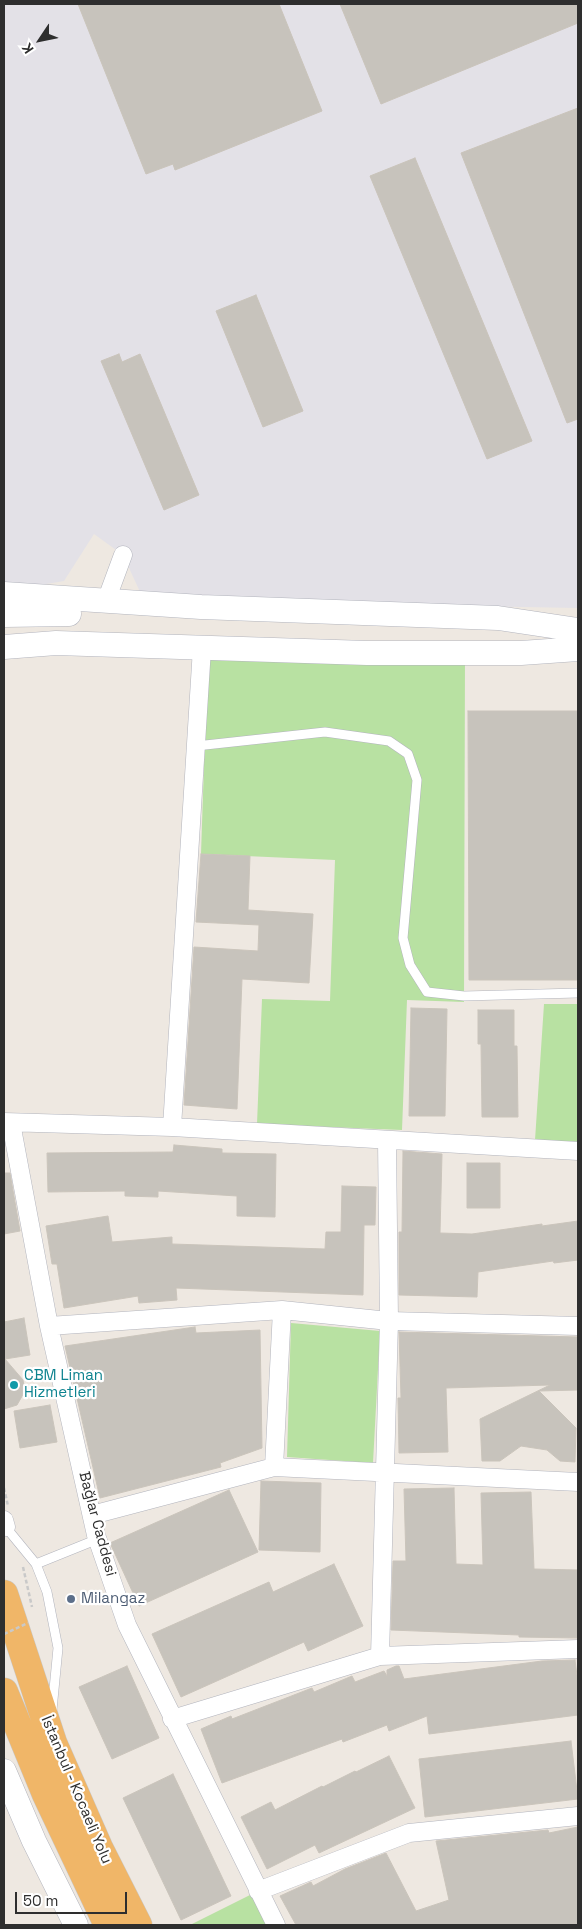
<!DOCTYPE html>
<meta charset="utf-8">
<style>
body{margin:0}
#map{position:relative;width:582px;height:1929px;overflow:hidden;background:#eee8e1;font-family:"Space Grotesk",sans-serif}
canvas{display:block}
.frame{position:absolute;inset:0;border:5px solid #2e2e2e;pointer-events:none}
.north{position:absolute;left:15px;top:15px;width:50px;height:50px;-webkit-text-stroke:4px #fff;paint-order:stroke;rotate:236deg;font-size:14px;font-weight:700;line-height:20px;text-align:center;color:#2e2e2e}
.north::after{content:'';display:block;margin:auto;width:18px;height:22px;background:#2e2e2e;clip-path:polygon(50% 0,100% 100%,50% 72%,0 100%)}
.scale{position:absolute;left:15px;top:1892px;width:112px;height:22px;box-sizing:border-box;border:2px solid #2e2e2e;border-top:0;padding-left:6px;font-size:15px;line-height:18px;white-space:nowrap;color:#2e2e2e;-webkit-text-stroke:4px #fff;paint-order:stroke}
</style>
<div id="map">
<canvas width="582" height="1929"></canvas>
<div class="frame"></div>
<div class="north">K</div>
<div class="scale">50 m</div>
</div>
<script>
const context = document.querySelector('canvas').getContext('2d');
context.lineJoin = 'round';
function fillPath(path, color) {
  context.fillStyle = color;
  context.fill(path, 'evenodd');
}
function poly(rows) {
  const path = new Path2D();
  for (const r of rows) {
    path.moveTo(r[0], r[1]);
    for (let i = 2; i < r.length; i += 2) path.lineTo(r[i], r[i + 1]);
  }
  return path;
}
function strokePath(path, color, width, dash) {
  context.strokeStyle = color;
  context.lineWidth = width;
  context.lineCap = dash ? 'butt' : 'round';
  context.setLineDash(dash || []);
  context.stroke(path);
}
function drawText(font, color, halo, rows, align = 'center') {
  context.font = font + ' "Space Grotesk",sans-serif';
  context.lineWidth = 4.5;
  context.setLineDash([]);
  context.textBaseline = 'middle';
  context.strokeStyle = halo;
  context.fillStyle = color;
  for (const [text, x, y, turn = 0] of rows) {
    context.save();
    context.translate(x, y);
    context.rotate((+turn || 0) * Math.PI / 180);
    context.textAlign = isNaN(turn) ? turn : align;
    if (halo) context.strokeText(text, 0, 0);
    context.fillText(text, 0, 0);
    context.restore();
  }
}
fillPath(poly([
 [4,4,578,4,578,608,357,604,141,594,123,555,94,534,64,581,17,589,4,585]
]), '#e3e1e7');
fillPath(poly([
 [208,646,465,656,464,1002,407,1000,402,1130,257,1124,262,999,330,1001,335,860,201,854],
 [544,1004,578,1004,578,1142,535,1140],
 [291,1323,380,1331,373,1463,287,1457],
 [258,1891,276,1925,190,1925]
]), '#b8e1a2');
const building = poly([
 [78,4,279,4,322,111,175,170,173,164,146,174,78,4],
 [340,4,578,4,578,23,381,104,340,4],
 [578,108,578,419,567,423,461,153,578,108],
 [415,158,532,441,487,459,370,176,415,158],
 [256,295,303,411,263,427,216,311,256,295],
 [119,354,122,362,140,354,199,495,164,510,101,361,119,354],
 [468,711,578,711,578,980,469,980,468,711],
 [201,854,250,856,248,910,313,914,309,983,242,979,237,1109,184,1105,194,947,258,951,259,925,196,922,201,854],
 [411,1008,447,1009,445,1116,409,1116,411,1008],
 [478,1010,514,1010,514,1046,517,1046,518,1117,482,1117,481,1044,478,1044,478,1010],
 [174,1145,222,1149,222,1153,276,1154,275,1217,237,1216,237,1196,158,1191,158,1197,125,1196,125,1191,48,1192,47,1153,173,1152,174,1145],
 [403,1151,442,1154,440,1233,472,1234,542,1224,542,1226,578,1221,578,1260,554,1263,553,1261,478,1272,477,1297,399,1295,399,1232,402,1232,403,1151],
 [467,1163,500,1163,500,1208,467,1208,467,1163],
 [4,1173,10,1173,20,1231,4,1234,4,1173],
 [342,1186,376,1187,375,1225,364,1225,363,1295,176,1288,177,1300,139,1303,138,1296,64,1308,57,1264,52,1264,46,1226,108,1216,112,1242,172,1237,172,1244,325,1249,326,1232,341,1232,342,1186],
 [24,1318,30,1355,5,1359,23,1380,25,1391,17,1405,4,1409,4,1322,24,1318],
 [195,1327,196,1333,260,1330,262,1448,220,1463,221,1467,100,1498,65,1346,195,1327],
 [399,1332,578,1337,578,1390,539,1391,576,1428,575,1462,560,1461,547,1450,521,1446,500,1461,482,1461,480,1419,550,1385,446,1388,448,1452,399,1453,398,1398,401,1398,399,1332],
 [50,1405,57,1442,20,1448,14,1411,50,1405],
 [261,1481,321,1483,320,1552,259,1550,261,1481],
 [454,1488,456,1564,483,1565,481,1493,531,1492,534,1569,578,1570,578,1638,519,1637,519,1635,391,1630,393,1561,406,1561,404,1489,454,1488],
 [229,1490,258,1552,139,1606,110,1543,229,1490],
 [334,1564,363,1626,308,1651,304,1642,181,1697,152,1634,269,1582,273,1592,334,1564],
 [575,1660,578,1683,578,1715,429,1734,427,1716,389,1731,387,1725,343,1742,342,1739,222,1783,201,1729,231,1716,232,1719,312,1688,314,1692,352,1676,355,1682,384,1671,387,1676,387,1670,396,1666,399,1666,404,1679,542,1661,575,1660],
 [127,1666,159,1738,112,1759,79,1687,127,1666],
 [571,1741,578,1799,425,1817,419,1759,571,1741],
 [389,1756,415,1808,319,1853,315,1845,267,1869,241,1817,271,1802,275,1810,322,1786,323,1787,355,1771,356,1772,389,1756],
 [173,1774,231,1896,181,1920,123,1798,173,1774],
 [578,1827,578,1925,296,1925,280,1896,311,1882,313,1886,345,1869,386,1853,416,1911,449,1900,436,1841,548,1830,549,1833,578,1827]
]);
fillPath(building, '#c7c3bc');
strokePath(building, '#cac4bb', 1);
const service = poly([
 [196,746,325,732,389,741,408,754,417,780,403,938,410,965,427,992,464,996,578,993],
 [4,1525,36,1564,47,1592,58,1648,52,1710],
 [36,1564,98,1539]
]);
const minor = poly([
 [106,601,123,555],
 [4,1122,172,1127,578,1151],
 [11,1123,49,1326,96,1535,127,1625,276,1925],
 [172,1127,202,648],
 [49,1326,282,1310,389,1321,578,1326],
 [274,1467,282,1310],
 [92,1515,274,1467,578,1482],
 [4,1520,6,1527],
 [380,1656,389,1321,387,1140],
 [172,1719,380,1656,578,1649],
 [258,1891,409,1833,578,1816]
]);
const secondary = poly([
 [4,594,201,607,498,618,578,630],
 [4,615,69,614],
 [4,647,56,643,367,653,521,653,578,649],
 [4,1771,34,1841,76,1925]
]);
const trunk = poly([
 [4,1594,53,1743,99,1848,138,1925],
 [4,1692,46,1794,108,1925]
]);
strokePath(service, '#b2b4bd', 10);
strokePath(minor, '#b2b4bd', 19);
strokePath(secondary, '#b2b4bd', 25);
strokePath(trunk, '#c9c9c9', 29);
strokePath(poly([
 [4,1488,8,1506],
 [23,1567,32,1607]
]), '#c9c9c9', 2.5, [4, 2.5]);
strokePath(service, '#fff', 9);
strokePath(minor, '#fff', 18);
strokePath(secondary, '#fff', 24);
strokePath(trunk, '#f0b668', 28);
strokePath(poly([
 [4,1634,28,1623]
]), '#c9c9c9', 2.5, [4, 2.5]);
for (const [x, y, r, color] of [
 [14,1385,5,"#0f9aa8"],
 [71,1599,5,"#5c6f8a"]
]) {
  const dot = new Path2D();
  dot.arc(x, y, r, 0, 2 * Math.PI);
  context.fillStyle = color;
  context.fill(dot);
  strokePath(dot, '#fff', 2);
}
drawText('15px', '#0d838f', '#fff', [
 ["CBM Liman",24,1376],
 ["Hizmetleri",24,1393]
], 'left');
drawText('15px', '#2e2e2e', '#fff', [
 ["Bağlar Caddesi",97,1524,75],
 ["İstanbul - Kocaeli Yolu",76,1790,67]
]);
drawText('15px', '#4e5e75', '#fff', [
 ["Milangaz",81,1599]
], 'left');
</script>
